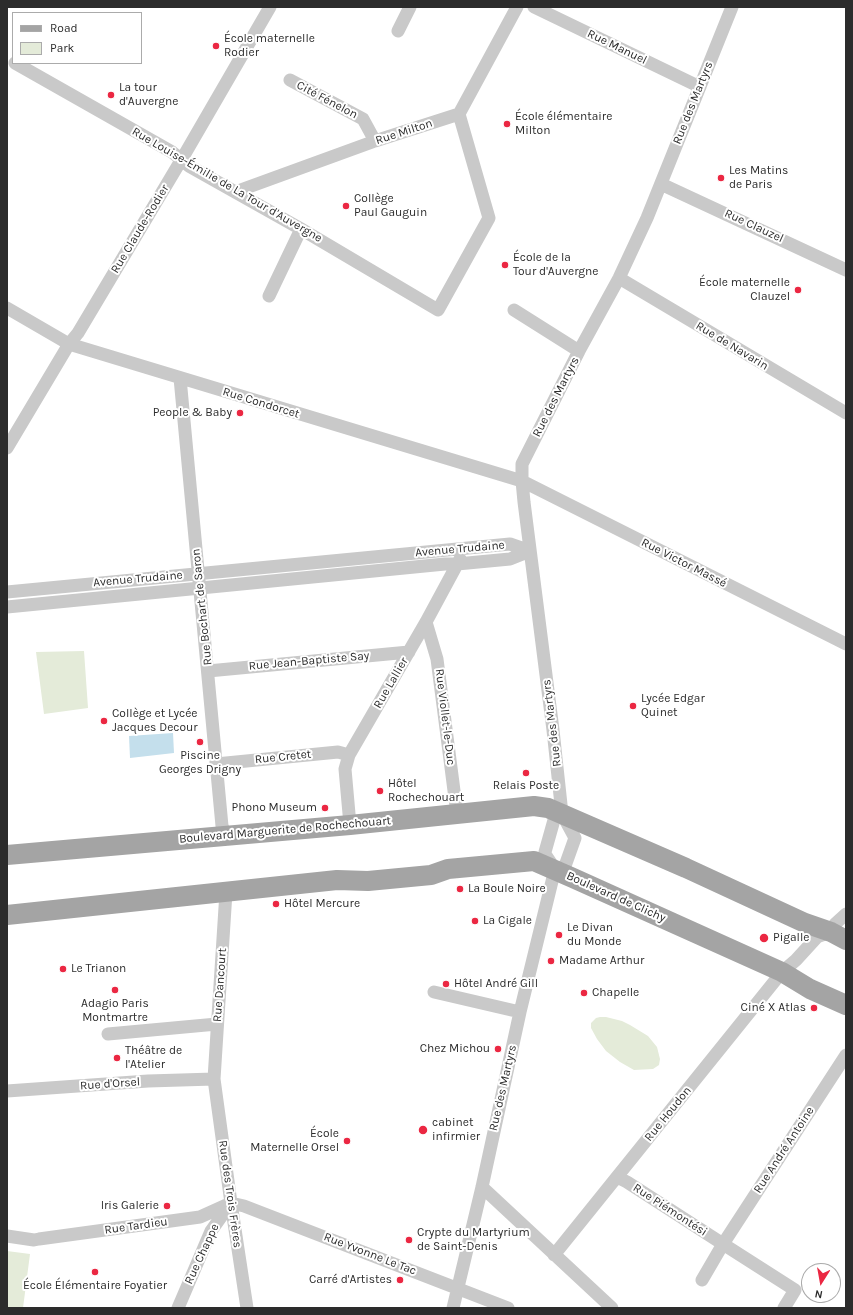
<!DOCTYPE html>
<meta charset="utf-8">
<style>
body{margin:0}
#map{position:relative;width:853px;height:1315px;overflow:hidden;background:#fff;font-family:Karla,sans-serif}
canvas{display:block}
.frame{position:absolute;inset:0;border:8px solid #2c2c2c;pointer-events:none}
.legend{position:absolute;left:12px;top:12px;width:130px;height:52px;box-sizing:border-box;background:#fff;border:1px solid #ababab;margin:0;padding:5px 7px;list-style:none;font-size:12px;color:#2c2c2c}
.legend li{display:flex;align-items:center;gap:8px;height:20px}
.legend b{width:20px;border:1px solid #ababab}
.north{position:absolute;left:801px;top:1263px;width:40px;height:40px;box-sizing:border-box;background:#fff;border:1px solid #ababab;border-radius:50%;rotate:191deg;font-size:11px;font-weight:700;line-height:16px;text-align:center;color:#2c2c2c}
.north::after{content:'';display:block;margin:auto;width:14px;height:18px;background:#eb2742;clip-path:polygon(50% 0,100% 100%,50% 72%,0 100%)}
</style>
<div id="map">
<canvas width="853" height="1315"></canvas>
<div class="frame"></div>
<ul class="legend">
<li><b style="height:5px;background:#a4a4a4"></b>Road</li>
<li><b style="height:11px;background:#e4ebd9"></b>Park</li>
</ul>
<div class="north">N</div>
</div>
<script>
const context = document.querySelector('canvas').getContext('2d');
context.lineJoin = 'round';
function fillPath(path, color) {
  context.fillStyle = color;
  context.fill(path, 'evenodd');
}
function poly(rows) {
  const path = new Path2D();
  for (const r of rows) {
    path.moveTo(r[0], r[1]);
    for (let i = 2; i < r.length; i += 2) path.lineTo(r[i], r[i + 1]);
  }
  return path;
}
function strokePath(path, color, width, dash) {
  context.strokeStyle = color;
  context.lineWidth = width;
  context.lineCap = dash ? 'butt' : 'round';
  context.setLineDash(dash || []);
  context.stroke(path);
}
function drawText(font, color, halo, rows, align = 'center') {
  context.font = font + ' Karla,sans-serif';
  context.lineWidth = 4;
  context.setLineDash([]);
  context.textBaseline = 'middle';
  context.strokeStyle = halo;
  context.fillStyle = color;
  for (const [text, x, y, turn = 0] of rows) {
    context.save();
    context.translate(x, y);
    context.rotate((+turn || 0) * Math.PI / 180);
    context.textAlign = isNaN(turn) ? turn : align;
    if (halo) context.strokeText(text, 0, 0);
    context.fillText(text, 0, 0);
    context.restore();
  }
}
fillPath(poly([
 [84,651,88,708,44,714,36,652],
 [600,1017,606,1017,622,1021,630,1025,648,1036,657,1047,660,1059,659,1065,653,1069,634,1070,620,1062,606,1051,597,1039,591,1028,591,1023,596,1018],
 [7,1251,30,1254,23,1308,7,1308]
]), '#e4ebd9');
fillPath(poly([
 [173,733,174,753,130,758,129,736]
]), '#c4dfec');
strokePath(poly([
 [534,7,700,87],
 [398,31,410,7],
 [15,63,172,152,189,166,301,229,438,310,489,218,459,114],
 [290,80,363,119,375,141],
 [661,184,846,270],
 [235,192,375,141,459,114,517,7],
 [619,278,846,413],
 [269,296,301,229],
 [7,308,69,344,522,481,846,644],
 [514,310,579,351],
 [180,378,222,826,226,836],
 [7,448,69,344,78,333,186,152,270,7],
 [7,592,510,544,530,551],
 [7,607,445,564,457,564,510,559,530,551],
 [426,622,437,659,457,814],
 [208,671,409,652],
 [216,764,338,752,349,755],
 [350,825,345,769,349,755,426,622,460,559],
 [555,869,565,866,575,838,562,814,553,730,524,502,522,481,522,464,579,351,619,278,647,218,732,7],
 [555,869,545,854,545,852,554,820,562,814],
 [226,892,214,1079,231,1203,247,1308],
 [434,992,520,1012],
 [108,1034,217,1024],
 [7,1091,148,1081,214,1079],
 [617,1177,627,1182,723,1244,702,1280],
 [482,1187,612,1308],
 [231,1203,244,1206,508,1308],
 [7,1236,34,1240,39,1239,200,1217,231,1203],
 [554,1255,782,972,796,960,817,937,831,932,835,924,846,914],
 [178,1308,211,1231,231,1203],
 [453,1308,482,1187,520,1012,555,869],
 [784,1308,795,1290,723,1244,846,1055]
]), '#c9c9c9', 13);
strokePath(poly([
 [7,855,350,825,534,806,548,808,686,868,805,923,831,932,846,940],
 [7,915,337,880,368,881,431,875,448,869,534,861,573,878,782,972,810,989,846,1005]
]), '#a4a4a4', 20);
for (const [x, y, r, color] of [
 [216,46,4,"#eb2742"],
 [111,95,4,"#eb2742"],
 [507,124,4,"#eb2742"],
 [721,178,4,"#eb2742"],
 [346,206,4,"#eb2742"],
 [505,265,4,"#eb2742"],
 [798,290,4,"#eb2742"],
 [240,413,4,"#eb2742"],
 [633,706,4,"#eb2742"],
 [104,721,4,"#eb2742"],
 [200,742,4,"#eb2742"],
 [526,773,4,"#eb2742"],
 [380,791,4,"#eb2742"],
 [325,808,4,"#eb2742"],
 [460,889,4,"#eb2742"],
 [276,904,4,"#eb2742"],
 [475,921,4,"#eb2742"],
 [559,935,4,"#eb2742"],
 [764,938,5,"#eb2742"],
 [551,961,4,"#eb2742"],
 [63,969,4,"#eb2742"],
 [446,984,4,"#eb2742"],
 [115,990,4,"#eb2742"],
 [584,993,4,"#eb2742"],
 [814,1008,4,"#eb2742"],
 [498,1049,4,"#eb2742"],
 [117,1058,4,"#eb2742"],
 [423,1130,5,"#eb2742"],
 [347,1141,4,"#eb2742"],
 [167,1206,4,"#eb2742"],
 [409,1240,4,"#eb2742"],
 [95,1272,4,"#eb2742"],
 [400,1280,4,"#eb2742"]
]) {
  const dot = new Path2D();
  dot.arc(x, y, r, 0, 2 * Math.PI);
  context.fillStyle = color;
  context.fill(dot);
  strokePath(dot, '#fff', 1.5);
}
drawText('12px', '#2c2c2c', '#fff', [
 ["École maternelle",224,39],
 ["Rodier",224,53],
 ["La tour",119,88],
 ["d'Auvergne",119,102],
 ["École élémentaire",515,117],
 ["Milton",515,131],
 ["Les Matins",729,171],
 ["de Paris",729,185],
 ["Collège",354,199],
 ["Paul Gauguin",354,213],
 ["École de la",513,258],
 ["Tour d'Auvergne",513,272],
 ["École maternelle",790,283,"right"],
 ["Clauzel",790,297,"right"],
 ["People & Baby",232,413,"right"],
 ["Lycée Edgar",641,699],
 ["Quinet",641,713],
 ["Collège et Lycée",112,714],
 ["Jacques Decour",112,728],
 ["Piscine",200,756,"center"],
 ["Georges Drigny",200,770,"center"],
 ["Hôtel",388,784],
 ["Rochechouart",388,798],
 ["Relais Poste",526,786,"center"],
 ["Phono Museum",317,808,"right"],
 ["La Boule Noire",468,889],
 ["Hôtel Mercure",284,904],
 ["La Cigale",483,921],
 ["Le Divan",567,928],
 ["du Monde",567,942],
 ["Pigalle",773,938],
 ["Madame Arthur",559,961],
 ["Le Trianon",71,969],
 ["Hôtel André Gill",454,984],
 ["Chapelle",592,993],
 ["Adagio Paris",115,1004,"center"],
 ["Montmartre",115,1018,"center"],
 ["Ciné X Atlas",806,1008,"right"],
 ["Chez Michou",490,1049,"right"],
 ["Théâtre de",125,1051],
 ["l'Atelier",125,1065],
 ["cabinet",432,1123],
 ["infirmier",432,1137],
 ["École",339,1134,"right"],
 ["Maternelle Orsel",339,1148,"right"],
 ["Iris Galerie",159,1206,"right"],
 ["Crypte du Martyrium",417,1233],
 ["de Saint-Denis",417,1247],
 ["Carré d'Artistes",392,1280,"right"],
 ["École Élémentaire Foyatier",95,1286,"center"]
], 'left');
drawText('12px', '#2c2c2c', '#fff', [
 ["Rue Manuel",617,47,26],
 ["Cité Fénelon",327,100,28],
 ["Rue des Martyrs",693,103,-68],
 ["Rue Milton",404,132,-18],
 ["Rue Louise-Émilie de La Tour d'Auvergne",227,185,30],
 ["Rue Clauzel",754,226,25],
 ["Rue Claude-Rodier",140,229,-59],
 ["Rue de Navarin",732,346,31],
 ["Rue des Martyrs",556,397,-63],
 ["Rue Condorcet",261,403,17],
 ["Avenue Trudaine",460,549,-5],
 ["Rue Victor Massé",684,563,27],
 ["Avenue Trudaine",138,579,-5],
 ["Rue Bochart de Saron",202,607,-96],
 ["Rue Jean-Baptiste Say",309,661,-5],
 ["Rue Lallier",391,683,-60],
 ["Rue Viollet-le-Duc",445,717,83],
 ["Rue des Martyrs",552,723,-97],
 ["Rue Cretet",283,757,-6],
 ["Boulevard Marguerite de Rochechouart",285,830,-5],
 ["Boulevard de Clichy",616,897,24],
 ["Rue Dancourt",220,985,-86],
 ["Rue d'Orsel",110,1084,-4],
 ["Rue des Martyrs",503,1088,-77],
 ["Rue Houdon",668,1114,-51],
 ["Rue André Antoine",784,1150,-57],
 ["Rue des Trois Frères",230,1194,82],
 ["Rue Piémontési",670,1210,33],
 ["Rue Tardieu",136,1226,-8],
 ["Rue Chappe",202,1254,-65],
 ["Rue Yvonne Le Tac",370,1254,21]
]);
</script>
